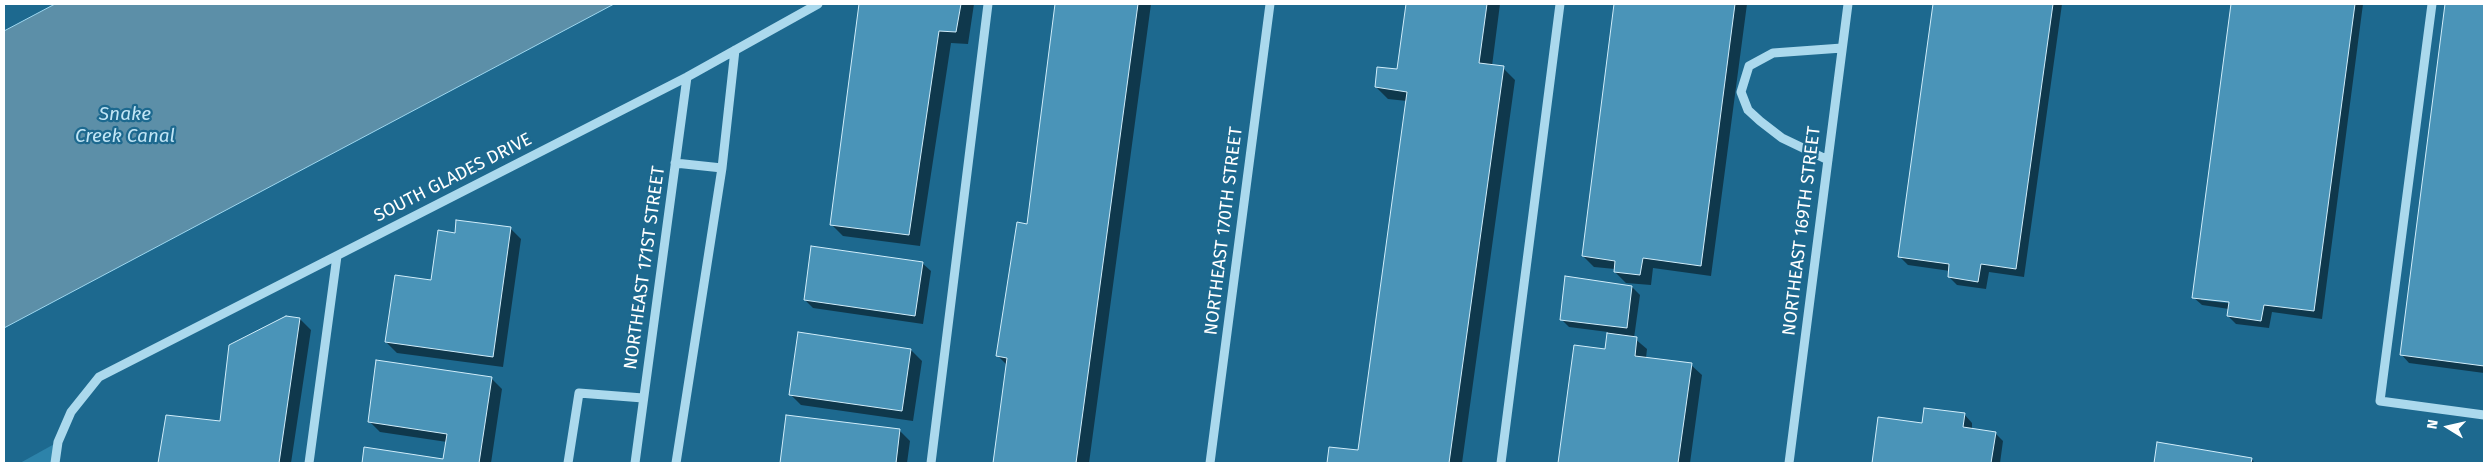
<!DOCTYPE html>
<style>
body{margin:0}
#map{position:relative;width:2488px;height:467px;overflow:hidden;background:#1d698f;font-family:"Fira Sans",sans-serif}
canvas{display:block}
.frame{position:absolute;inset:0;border:5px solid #fff;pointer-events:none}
.north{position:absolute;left:2423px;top:402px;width:50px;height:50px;-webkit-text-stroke:4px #1d698f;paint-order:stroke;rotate:280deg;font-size:14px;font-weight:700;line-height:20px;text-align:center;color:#fff}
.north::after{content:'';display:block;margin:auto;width:18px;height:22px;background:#fff;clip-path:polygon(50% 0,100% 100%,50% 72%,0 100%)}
</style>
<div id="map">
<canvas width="2488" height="467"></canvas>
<div class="frame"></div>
<div class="north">N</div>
</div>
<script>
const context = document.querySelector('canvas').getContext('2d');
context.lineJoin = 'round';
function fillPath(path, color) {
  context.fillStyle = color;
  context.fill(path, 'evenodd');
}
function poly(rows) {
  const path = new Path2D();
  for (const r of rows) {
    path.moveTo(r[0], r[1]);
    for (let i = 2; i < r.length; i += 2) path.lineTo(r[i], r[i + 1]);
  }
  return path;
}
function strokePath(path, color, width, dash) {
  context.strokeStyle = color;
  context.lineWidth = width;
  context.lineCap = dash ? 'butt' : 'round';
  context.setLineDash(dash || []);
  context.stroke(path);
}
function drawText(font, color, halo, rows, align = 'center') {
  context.font = font + ' "Fira Sans",sans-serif';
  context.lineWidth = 4.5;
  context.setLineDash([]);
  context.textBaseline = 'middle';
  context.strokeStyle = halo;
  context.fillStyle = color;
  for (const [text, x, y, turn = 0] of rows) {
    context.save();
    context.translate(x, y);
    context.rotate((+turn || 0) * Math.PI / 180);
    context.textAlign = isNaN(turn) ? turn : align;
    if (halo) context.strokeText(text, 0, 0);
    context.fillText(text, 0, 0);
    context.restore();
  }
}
fillPath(poly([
 [58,442,56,463,20,463]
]), '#2d83aa');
const water = poly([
 [55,4,614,4,4,328,4,31,55,4]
]);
fillPath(water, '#5c8fa8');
strokePath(water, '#9ed7ef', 1);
fillPath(poly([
 [860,4,974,4,968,44,951,43,920,246,843,236,831,224],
 [1056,4,1151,4,1089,463,995,463,1008,366,998,356,1028,225],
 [1407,4,1500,4,1492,66,1503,68,1515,80,1462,463,1328,463,1330,448,1359,452,1407,101,1388,99,1376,87,1398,71],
 [1616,4,1747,4,1711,276,1653,268,1651,285,1626,283,1615,272,1615,269,1594,267,1583,256],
 [1934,4,2062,4,2024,277,1989,272,1986,289,1957,285,1949,277,1950,271,1908,265,1899,256],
 [2232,4,2363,4,2322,319,2272,312,2269,328,2236,324,2228,316,2229,309,2202,305,2193,297],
 [2201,298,2235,302,2235,304,2201,300],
 [2446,4,2484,4,2484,373,2409,363,2401,354],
 [511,229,521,239,503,367,397,353,386,342,432,282,456,234],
 [922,263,931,271,923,324,813,308,805,300],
 [1632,287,1640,295,1634,338,1647,349,1646,358,1691,365,1702,375,1690,463,1559,463,1575,346,1606,351,1608,332,1569,327,1561,319],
 [286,317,300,319,311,330,291,463,159,463,167,416,221,422],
 [799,334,911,350,922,361,913,421,801,405,790,394],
 [491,378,502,389,491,463,363,463,365,448,444,460,447,442,380,432,369,421],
 [1964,414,1972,423,1972,430,1995,433,2003,441,2000,463,1873,463,1879,419,1923,425],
 [787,417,899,430,910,441,907,463,781,463],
 [2158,443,2251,459,2255,463,2155,463]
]), '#0007');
const building = poly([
 [859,4,961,4,956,32,939,31,909,235,830,225,859,4],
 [1055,4,1138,4,1076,463,993,463,1007,358,996,356,1017,222,1027,224,1055,4],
 [1406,4,1487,4,1479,63,1504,66,1449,463,1327,463,1329,447,1358,450,1407,92,1375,87,1377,67,1397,69,1406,4],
 [1614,4,1735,4,1701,266,1643,258,1640,275,1614,272,1615,261,1582,256,1614,4],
 [1933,4,2053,4,2016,269,1981,264,1978,282,1948,277,1949,264,1898,257,1933,4],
 [2231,4,2355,4,2314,311,2264,305,2261,321,2227,316,2229,302,2192,298,2231,4],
 [2445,4,2484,4,2484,366,2400,355,2445,4],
 [456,220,511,227,493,357,385,342,395,275,431,280,438,230,455,233,456,220],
 [811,246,923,262,915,316,804,300,811,246],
 [1565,276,1632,286,1627,328,1560,320,1565,276],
 [286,316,300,318,279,463,158,463,166,415,220,421,229,345,286,316],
 [798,332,911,349,902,411,789,395,798,332],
 [1607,333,1637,337,1635,356,1692,363,1678,463,1558,463,1574,345,1605,349,1607,333],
 [376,360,492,377,479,463,362,463,364,447,443,459,447,434,368,422,376,360],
 [1924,408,1965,413,1963,427,1996,432,1991,463,1872,463,1878,417,1922,423,1924,408],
 [786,415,900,429,896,463,780,463,786,415],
 [2157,442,2252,458,2251,463,2154,463,2157,442]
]);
fillPath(building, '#4a94b8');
strokePath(building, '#d1edfa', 1);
strokePath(poly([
 [2432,4,2380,401,2484,415],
 [1828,160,1782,138,1760,121,1748,110,1741,92,1749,66,1773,53,1842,48],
 [675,163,722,168],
 [55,463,58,442,71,412,99,377,687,77,818,4],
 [309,463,337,256],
 [568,463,579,393,643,398],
 [635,463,687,77],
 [676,463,722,168,735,50],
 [931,463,988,4],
 [1210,463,1270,4],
 [1501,463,1560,4],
 [1789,463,1848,4]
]), '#abd9ed', 9);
drawText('18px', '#fff', '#1d698f', [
 ["SOUTH GLADES DRIVE",453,178,-27],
 ["NORTHEAST 170TH STREET",1224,231,-83],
 ["NORTHEAST 169TH STREET",1802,231,-83],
 ["NORTHEAST 171ST STREET",645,268,-82]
]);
drawText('italic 19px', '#c2e6f6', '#1d698f', [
 ["Snake",125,115],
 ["Creek Canal",125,137]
]);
</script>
